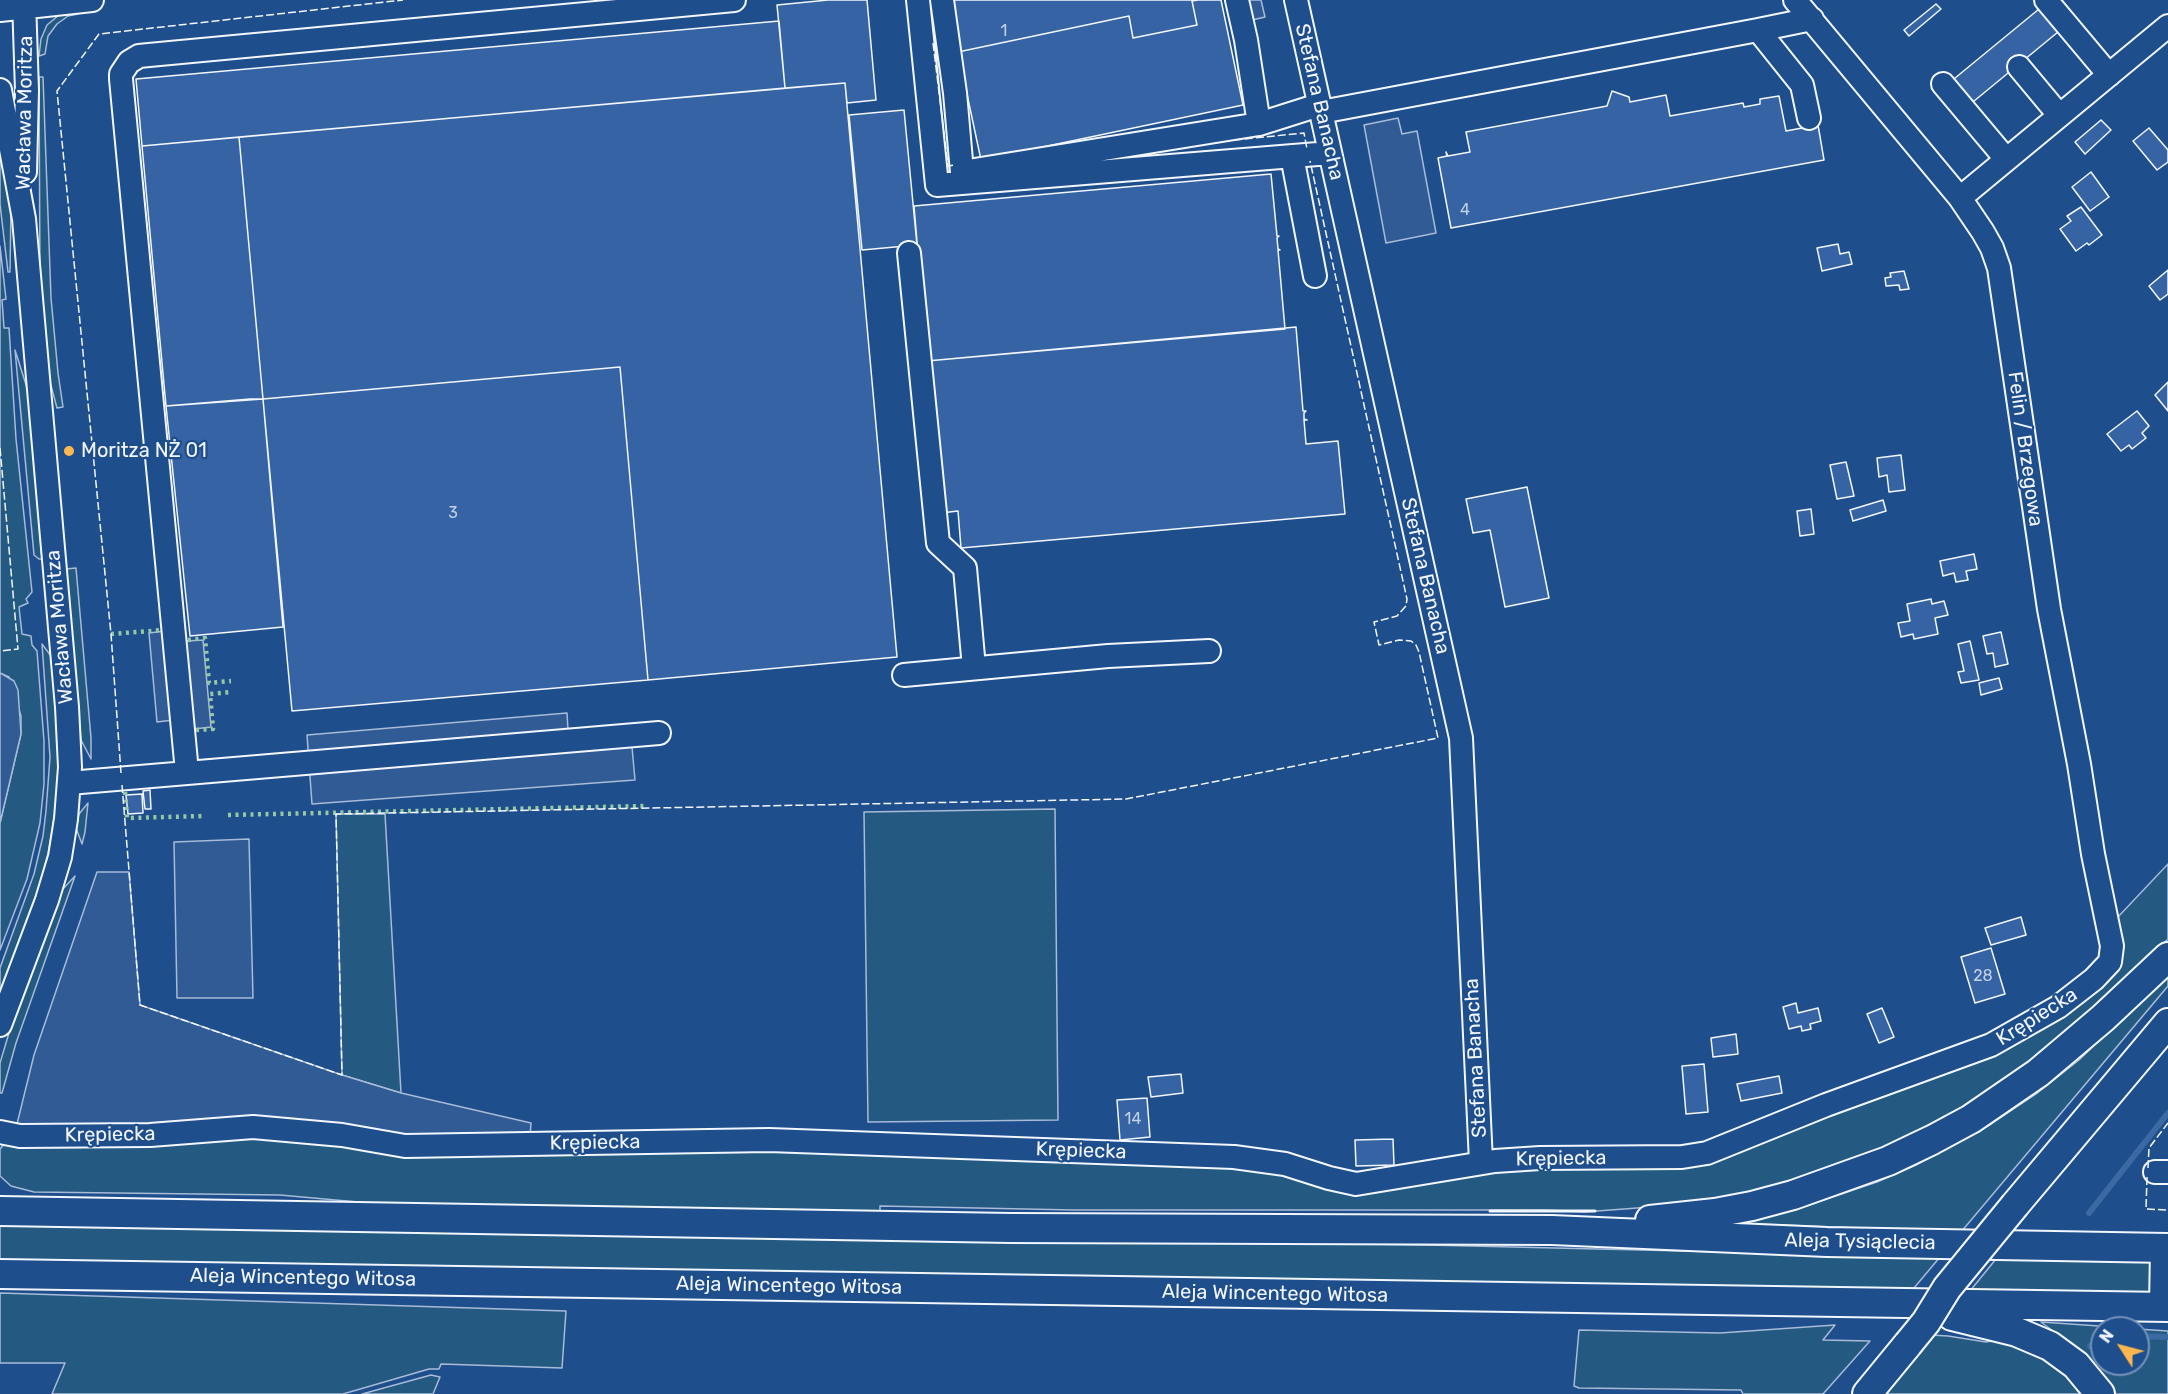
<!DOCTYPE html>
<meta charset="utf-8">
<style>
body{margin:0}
#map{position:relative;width:2168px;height:1394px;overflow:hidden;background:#1f4e8c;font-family:Rubik,sans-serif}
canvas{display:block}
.north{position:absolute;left:2090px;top:1316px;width:60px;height:60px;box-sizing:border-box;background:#1f4e8c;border:2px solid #7391ba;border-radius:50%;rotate:306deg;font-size:16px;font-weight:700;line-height:24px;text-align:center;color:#f2f6ff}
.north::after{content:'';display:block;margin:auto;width:21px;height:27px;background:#ffb74d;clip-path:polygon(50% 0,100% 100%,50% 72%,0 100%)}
</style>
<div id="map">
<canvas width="2168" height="1394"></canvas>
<div class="north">N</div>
</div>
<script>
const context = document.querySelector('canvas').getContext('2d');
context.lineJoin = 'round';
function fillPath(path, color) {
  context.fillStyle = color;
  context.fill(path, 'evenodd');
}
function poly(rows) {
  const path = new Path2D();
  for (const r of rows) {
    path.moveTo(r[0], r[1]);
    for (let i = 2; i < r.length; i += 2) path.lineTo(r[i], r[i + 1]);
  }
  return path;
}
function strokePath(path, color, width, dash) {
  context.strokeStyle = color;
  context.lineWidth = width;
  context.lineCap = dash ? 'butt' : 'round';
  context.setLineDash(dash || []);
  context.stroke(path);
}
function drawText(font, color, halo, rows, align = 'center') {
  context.font = font + ' Rubik,sans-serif';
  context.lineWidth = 4.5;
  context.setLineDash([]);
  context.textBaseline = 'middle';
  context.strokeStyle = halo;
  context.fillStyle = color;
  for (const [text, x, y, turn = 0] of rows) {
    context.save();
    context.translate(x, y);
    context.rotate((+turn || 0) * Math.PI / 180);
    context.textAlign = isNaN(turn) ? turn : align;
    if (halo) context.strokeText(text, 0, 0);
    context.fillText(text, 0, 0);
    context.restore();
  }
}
const green = poly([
 [78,8,78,14,68,16,57,24,48,36,45,54,39,56,41,39,47,25,59,15,78,8],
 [39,77,43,77,51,298,58,373,63,407,57,408,49,378,40,281,39,77],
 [0,136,11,205,10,272,8,272,0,204,0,136],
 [0,246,6,299,2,300,4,328,9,328,16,439,32,592,26,599,28,603,19,607,22,634,31,636,32,645,37,651,44,741,44,784,40,823,27,879,0,950,0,823,21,734,21,716,9,677,0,673,0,246],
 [15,350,28,391,42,559,39,559,34,555,15,350],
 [76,568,91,738,91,759,81,740,66,569,76,568],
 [42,644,51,656,54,682,59,763,58,795,48,854,39,887,0,994,0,968,34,874,43,836,46,811,50,757,42,644],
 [88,803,85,832,82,844,76,828,79,814,88,803],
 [1055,809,1058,1120,868,1122,864,812,1055,809],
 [336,814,385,814,401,1093,342,1075,336,814],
 [2168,864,2168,939,2092,1013,1994,1091,1890,1148,1777,1188,1677,1205,1584,1212,1545,1210,1074,1210,880,1206,880,1215,369,1203,280,1195,34,1192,11,1186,0,1176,0,1149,7,1141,245,1135,607,1146,1170,1160,1310,1175,1710,1158,2090,990,2117,918,2168,864],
 [75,876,16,1043,2,1093,0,1093,0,1063,9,1033,62,890,75,876],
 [2168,974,2168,986,1961,1232,1731,1223,1794,1210,1877,1182,1916,1165,1991,1124,2036,1094,2079,1060,2168,974],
 [0,1221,1427,1245,1940,1257,1914,1288,1715,1291,1296,1285,734,1271,419,1269,0,1263,0,1221],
 [2000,1254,2168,1259,2168,1296,1970,1291,2000,1254],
 [0,1293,566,1311,562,1368,441,1364,439,1369,429,1369,343,1394,52,1394,65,1363,0,1363,0,1293],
 [2041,1322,2128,1328,2102,1328,2102,1364,2138,1364,2138,1329,2168,1331,2168,1394,2116,1394,2095,1365,2077,1349,2041,1322],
 [1835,1325,1823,1340,1870,1341,1823,1394,1743,1394,1741,1390,1579,1388,1574,1386,1579,1330,1720,1333,1835,1325],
 [1931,1335,1948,1336,1986,1342,1996,1340,2010,1341,2052,1363,2070,1379,2081,1394,1881,1394,1931,1335],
 [431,1375,440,1377,433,1394,362,1394,431,1375]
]);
fillPath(green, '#245a82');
strokePath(green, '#a8bbd7', 1.5);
const parking = poly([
 [1244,0,1261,0,1265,17,1248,21,1244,0],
 [1398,118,1402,134,1417,131,1436,233,1386,243,1364,125,1398,118],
 [165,631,173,720,157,722,149,633,165,631],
 [203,640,211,727,194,729,186,641,203,640],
 [0,673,14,681,18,690,21,734,0,823,0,673],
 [567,713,568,730,630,725,635,780,312,804,307,735,567,713],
 [249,839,253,998,177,998,174,842,249,839],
 [97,872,129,872,140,1005,342,1075,401,1093,531,1123,530,1137,399,1136,16,1128,34,1055,97,872]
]);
fillPath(parking, '#305b95');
strokePath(parking, '#a8bbd7', 1.5);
strokePath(poly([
 [2089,1213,2168,1113],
 [2138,1336,2168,1337],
 [2090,1346,2102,1343]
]), '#3b69a3', 6);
const building = poly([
 [828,0,867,0,876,100,847,103,845,83,785,88,777,5,828,0],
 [947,0,1198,0,1192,1,1197,25,1133,38,1129,16,958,52,947,0],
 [1198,0,1221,0,1243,105,981,160,958,52,1129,16,1133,38,1197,25,1192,1,1198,0],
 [1936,4,1941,9,1909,36,1904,30,1936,4],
 [2039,9,2058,32,1968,106,1949,83,2039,9],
 [779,21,785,88,142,146,136,79,779,21],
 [845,83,897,657,648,680,620,367,263,399,239,137,845,83],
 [1612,91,1629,97,1630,102,1666,95,1670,116,1743,103,1744,107,1760,104,1760,99,1779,96,1786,131,1818,125,1824,160,1451,228,1438,158,1447,156,1446,152,1448,156,1470,152,1466,132,1607,106,1612,91],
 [904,110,917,245,862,250,849,115,904,110],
 [2101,120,2111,130,2085,154,2075,142,2101,120],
 [2149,128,2168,150,2168,162,2157,170,2133,141,2149,128],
 [239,137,263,399,166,406,142,146,239,137],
 [2091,172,2109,197,2090,211,2072,187,2091,172],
 [1271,174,1277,236,1279,236,1277,238,1278,249,1280,250,1278,250,1285,329,927,361,914,206,1271,174],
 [2081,207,2102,235,2089,245,2087,243,2076,251,2060,229,2071,221,2067,216,2081,207],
 [1838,244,1840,254,1849,252,1852,264,1822,271,1817,248,1838,244],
 [2168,270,2168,294,2160,300,2149,286,2168,270],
 [1904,271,1909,289,1900,290,1899,285,1886,286,1885,278,1891,277,1890,273,1904,271],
 [1296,327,1303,411,1306,411,1304,413,1304,419,1307,420,1304,420,1306,444,1338,441,1345,514,961,548,958,511,941,513,927,361,1296,327],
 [620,367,648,680,292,711,263,399,620,367],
 [2168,382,2168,411,2155,395,2168,382],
 [250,399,263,399,283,627,190,636,166,406,250,399],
 [2137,411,2149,426,2142,433,2146,438,2132,449,2129,445,2121,451,2107,434,2137,411],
 [1901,455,1905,490,1889,492,1887,475,1879,477,1877,458,1901,455],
 [1846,462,1854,496,1837,499,1830,465,1846,462],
 [1527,487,1549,598,1505,607,1490,530,1473,533,1466,499,1527,487],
 [1883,500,1886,511,1853,521,1850,510,1883,500],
 [1811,509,1814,534,1800,536,1797,511,1811,509],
 [1974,554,1977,569,1966,571,1968,580,1956,582,1954,573,1943,576,1940,561,1974,554],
 [1931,599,1932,604,1944,601,1948,615,1935,618,1938,634,1914,639,1913,634,1901,637,1898,623,1910,621,1907,604,1931,599],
 [2001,632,2008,664,1995,667,1993,653,1987,654,1983,636,2001,632],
 [1970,641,1979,680,1961,683,1958,672,1964,671,1958,644,1970,641],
 [1999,678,2002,689,1981,695,1979,683,1999,678],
 [150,790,151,809,145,809,143,791,150,790],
 [142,794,143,813,128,814,126,795,142,794],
 [2021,917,2026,935,1991,945,1985,928,2021,917],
 [1991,948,2005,994,1975,1003,1961,957,1991,948],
 [1796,1003,1798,1013,1818,1008,1821,1021,1810,1024,1811,1029,1802,1031,1801,1026,1789,1029,1783,1007,1796,1003],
 [1882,1008,1894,1037,1879,1043,1867,1014,1882,1008],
 [1736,1034,1738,1054,1713,1057,1711,1038,1736,1034],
 [1704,1064,1708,1112,1686,1114,1682,1066,1704,1064],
 [1181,1074,1183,1093,1151,1097,1148,1077,1181,1074],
 [1779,1076,1782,1093,1741,1101,1737,1084,1779,1076],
 [1147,1098,1150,1137,1120,1140,1117,1100,1147,1098],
 [1393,1139,1394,1165,1356,1166,1355,1140,1393,1139]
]);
fillPath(building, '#3563a3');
strokePath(building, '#f2f6ff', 1.5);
const minor = poly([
 [24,0,27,91,25,172],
 [918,0,937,185,1330,153],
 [942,0,955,93,962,172,1259,124,1246,40,1237,0],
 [1296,0,1461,738,1481,1162],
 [2046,0,2109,75],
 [0,10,92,0],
 [1758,30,1812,19],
 [2019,67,2059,115],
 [1943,84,2006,159],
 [0,90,24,219,67,707,70,767,66,819,60,857,47,900,0,1025],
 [1321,112,1758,30,1802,85,1809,118],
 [1259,124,1319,105],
 [1292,156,1315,276],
 [1960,198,2168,26],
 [909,253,938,543,965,568,974,668],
 [904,675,1108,656,1209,651],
 [187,772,121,79,121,74,129,62,139,56,149,55,734,0],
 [69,783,659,733],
 [0,1132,20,1136,150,1135,253,1127,342,1135,405,1146,769,1140,1234,1157,1285,1164,1329,1178,1356,1184,1495,1161,1540,1158,1682,1157,1707,1153,1826,1105,1991,1045,2058,1007,2094,979,2110,962,2112,946,2093,854,2079,764,2049,609,1999,268,1992,248,1983,232,1960,198,1795,0],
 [2155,1172,2168,1172],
 [2161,1307,2162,1248]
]);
const major = poly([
 [2015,1205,2168,1023],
 [0,1211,1011,1228,1552,1230,1827,1242,2168,1248],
 [1650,1220,1715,1213,1752,1206,1793,1195,1888,1161,1932,1140,1971,1119,2038,1073,2103,1018,2168,957],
 [0,1274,2168,1307],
 [1952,1316,2017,1332,2050,1346,2076,1365,2100,1394],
 [1867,1394,1908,1344]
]);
strokePath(minor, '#f2f6ff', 26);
strokePath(major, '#f2f6ff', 32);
strokePath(minor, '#1f4e8c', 22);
strokePath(major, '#1f4e8c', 28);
const majorBridge = poly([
 [1908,1344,1926,1322,1947,1288,2015,1205]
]);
strokePath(majorBridge, '#f2f6ff', 32, []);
strokePath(majorBridge, '#1f4e8c', 28);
strokePath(poly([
 [111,634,163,630],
 [188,640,205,638,209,683,231,681],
 [196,730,213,729,210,694,232,692],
 [125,792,127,818,205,816],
 [228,815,644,806]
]), '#97c8a6', 4.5, [3, 4.5]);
strokePath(poly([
 [933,43,948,166,956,165],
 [1234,140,1304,133,1307,149],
 [0,448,18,649,0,651],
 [121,773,111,634,57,91,99,34,403,0],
 [122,785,140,1005,342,1075,336,814,1126,799,1438,738,1419,652,1416,645,1411,641,1399,640,1379,645,1374,622,1397,616,1406,606,1407,599,1310,161],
 [2148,1168,2149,1148,2168,1123],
 [2147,1177,2146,1209,2168,1210]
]), '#f2f6ff', 1.5, [8, 3]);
strokePath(poly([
 [1490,1211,1595,1211]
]), '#f2f6ff', 3);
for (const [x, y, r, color] of [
 [69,451,6,"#ffb74d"]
]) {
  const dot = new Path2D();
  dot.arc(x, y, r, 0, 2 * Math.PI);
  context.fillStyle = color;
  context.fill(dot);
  strokePath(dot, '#1f4e8c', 2);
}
drawText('16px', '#c3d1e8', null, [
 ["1",1004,31],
 ["4",1465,210],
 ["3",453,513],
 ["28",1983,976],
 ["14",1133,1119]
]);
drawText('20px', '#f2f6ff', '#1f4e8c', [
 ["Stefana Banacha",1319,102,77],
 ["Wacława Moritza",25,113,-89],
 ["Felin / Brzegowa",2025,449,82],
 ["Stefana Banacha",1425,576,77],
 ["Wacława Moritza",60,627,-95],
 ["Krępiecka",2037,1017,-32],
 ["Stefana Banacha",1476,1058,-93],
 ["Krępiecka",110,1135,-1],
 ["Krępiecka",595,1143,-1],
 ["Krępiecka",1081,1151,2],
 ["Krępiecka",1561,1159,-1],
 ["Aleja Tysiąclecia",1860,1242,1],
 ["Aleja Wincentego Witosa",303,1278,1],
 ["Aleja Wincentego Witosa",789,1286,1],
 ["Aleja Wincentego Witosa",1275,1294,1]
]);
drawText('20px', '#f2f6ff', '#1f4e8c', [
 ["Moritza NŻ 01",81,451]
], 'left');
</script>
